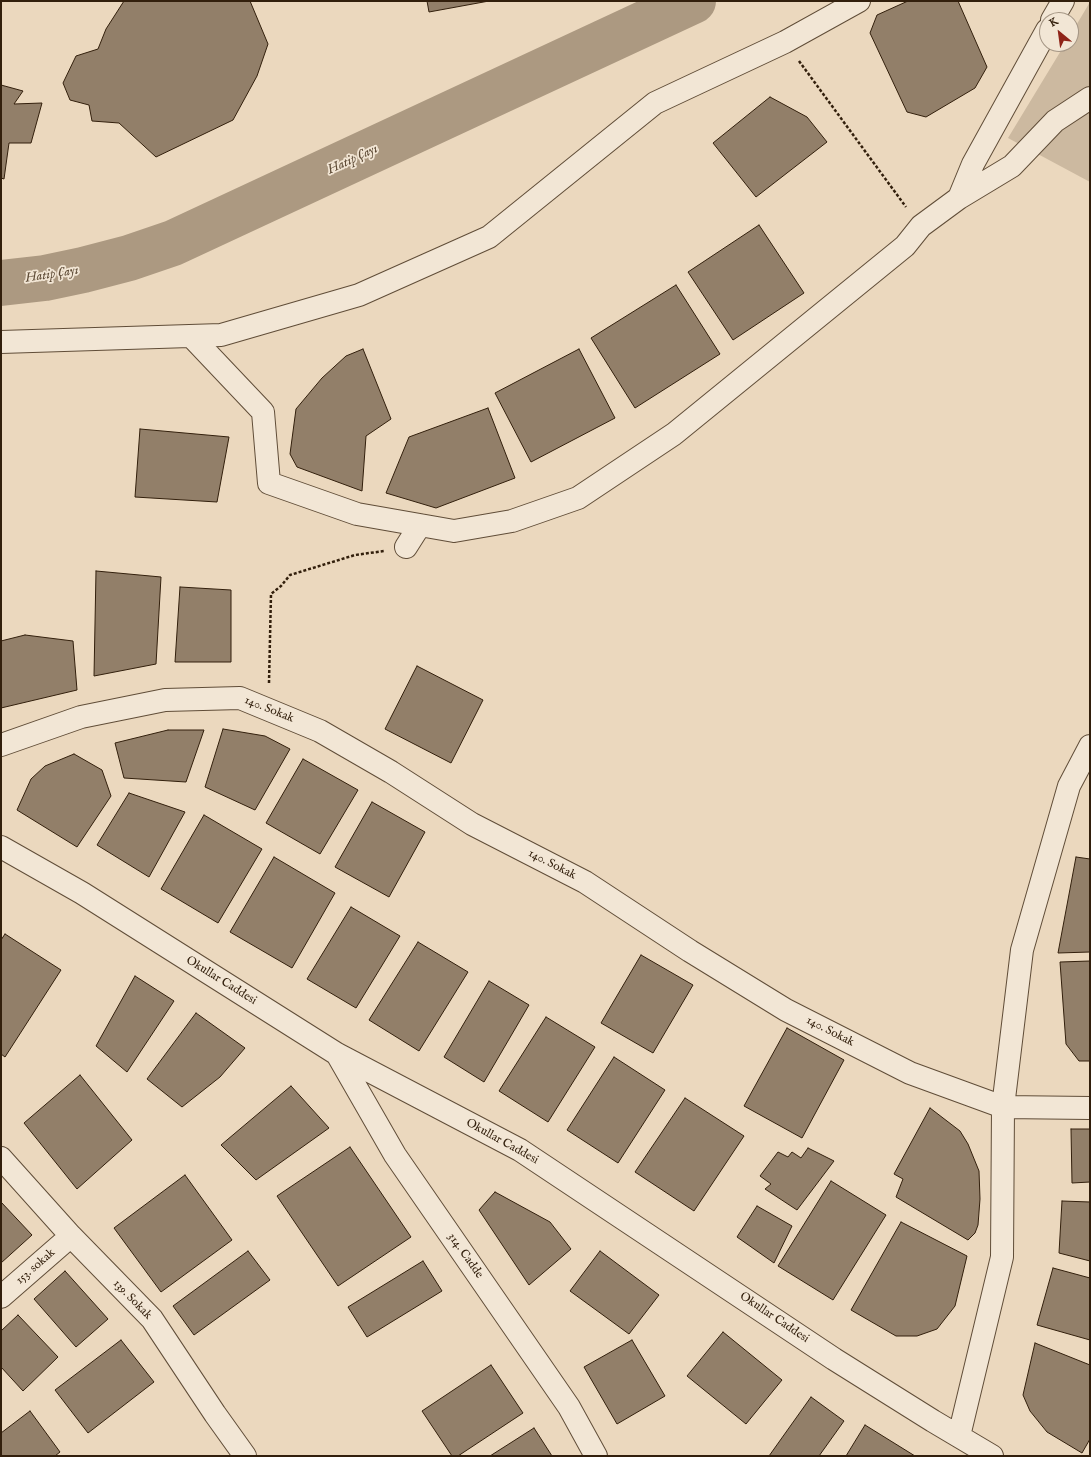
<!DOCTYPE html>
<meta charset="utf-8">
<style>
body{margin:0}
#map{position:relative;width:1091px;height:1457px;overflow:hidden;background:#ebd8be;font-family:"IM FELL English",serif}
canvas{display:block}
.frame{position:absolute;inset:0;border:2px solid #321f0c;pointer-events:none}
.north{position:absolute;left:1039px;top:12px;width:40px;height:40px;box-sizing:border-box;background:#f2e6d5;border:1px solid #a59685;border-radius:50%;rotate:331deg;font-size:11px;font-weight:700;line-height:16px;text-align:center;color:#321f0c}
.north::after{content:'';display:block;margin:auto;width:14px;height:18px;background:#8f2418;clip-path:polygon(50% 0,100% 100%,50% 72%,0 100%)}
</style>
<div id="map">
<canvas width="1091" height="1457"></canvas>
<div class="frame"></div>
<div class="north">K</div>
</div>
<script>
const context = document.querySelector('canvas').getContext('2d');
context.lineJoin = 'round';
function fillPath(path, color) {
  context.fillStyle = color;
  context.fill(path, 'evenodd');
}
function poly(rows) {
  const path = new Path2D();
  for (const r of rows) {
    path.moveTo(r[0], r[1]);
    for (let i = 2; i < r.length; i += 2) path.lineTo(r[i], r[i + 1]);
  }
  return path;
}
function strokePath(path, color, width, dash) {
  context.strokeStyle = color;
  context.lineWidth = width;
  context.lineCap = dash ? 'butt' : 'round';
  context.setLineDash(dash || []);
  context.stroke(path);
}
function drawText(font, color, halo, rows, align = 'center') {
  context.font = font + ' "IM FELL English",serif';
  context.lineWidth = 3.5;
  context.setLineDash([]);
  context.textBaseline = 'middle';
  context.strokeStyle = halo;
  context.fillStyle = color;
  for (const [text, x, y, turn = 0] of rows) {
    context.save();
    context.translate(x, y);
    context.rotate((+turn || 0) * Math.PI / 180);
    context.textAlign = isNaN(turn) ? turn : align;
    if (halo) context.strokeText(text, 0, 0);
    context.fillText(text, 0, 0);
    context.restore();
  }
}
fillPath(poly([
 [1090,2,1090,182,1008,138,1065,44,1071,44,1071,34]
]), '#ccb9a0');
strokePath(poly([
 [1,283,45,278,83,270,129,258,173,243,693,1]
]), '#ac9981', 46);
const building = poly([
 [124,1,250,1,268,44,257,76,233,120,156,157,119,123,92,121,89,105,70,100,63,83,76,56,98,49,106,29,124,1],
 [427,1,489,1,429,12,427,1],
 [908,1,958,1,987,67,975,88,926,117,907,112,870,33,877,15,908,1],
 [1,85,23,91,14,104,42,103,31,143,9,143,4,179,1,178,1,85],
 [770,97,807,117,827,142,756,197,713,143,770,97],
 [759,225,804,293,733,340,688,272,759,225],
 [676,285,720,354,635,408,591,338,676,285],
 [363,349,391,419,366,436,362,491,297,467,290,454,296,409,322,378,346,356,363,349],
 [579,349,615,418,531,462,495,393,579,349],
 [488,408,515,478,436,508,386,493,409,437,488,408],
 [140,429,229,437,217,502,135,497,140,429],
 [96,571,161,577,156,664,94,676,96,571],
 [180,587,231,590,231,662,175,662,180,587],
 [25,635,73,641,77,690,1,708,1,641,25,635],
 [417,666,483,700,451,763,385,729,417,666],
 [223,729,265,736,290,749,255,810,205,787,223,729],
 [168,730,204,730,186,782,124,778,115,743,168,730],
 [74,754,102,770,111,796,77,847,17,810,31,779,45,766,74,754],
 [303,759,358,790,320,854,266,823,303,759],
 [129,793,185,812,149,877,97,845,129,793],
 [372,802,425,832,389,897,335,867,372,802],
 [204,815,262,849,218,923,161,889,204,815],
 [274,857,335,893,292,968,230,932,274,857],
 [1076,857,1090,859,1090,952,1058,953,1076,857],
 [351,907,400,936,356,1008,307,979,351,907],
 [5,934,61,970,5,1057,1,1054,1,940,5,934],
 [418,942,468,972,419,1051,369,1020,418,942],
 [641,955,693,985,653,1053,601,1023,641,955],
 [1090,961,1090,1061,1079,1061,1066,1044,1060,962,1090,961],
 [135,976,174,1001,127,1072,96,1046,135,976],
 [489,981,529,1005,484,1082,444,1057,489,981],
 [196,1013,245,1048,220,1077,182,1107,147,1079,196,1013],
 [546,1017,595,1047,548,1122,499,1091,546,1017],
 [787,1028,844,1060,802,1138,744,1106,787,1028],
 [614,1057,665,1090,618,1163,567,1130,614,1057],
 [80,1075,132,1140,77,1189,24,1123,80,1075],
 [291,1086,329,1128,256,1180,221,1145,291,1086],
 [685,1098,744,1136,694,1211,635,1172,685,1098],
 [930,1108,960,1131,968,1144,979,1171,980,1199,978,1225,975,1233,968,1240,896,1197,903,1179,894,1174,930,1108],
 [1071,1129,1090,1129,1090,1182,1072,1183,1071,1129],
 [350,1147,411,1237,338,1286,277,1196,350,1147],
 [808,1148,834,1161,797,1210,765,1189,771,1184,760,1176,778,1152,788,1157,792,1152,801,1158,808,1148],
 [185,1175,232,1240,161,1292,114,1228,185,1175],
 [831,1181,886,1215,833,1300,778,1266,831,1181],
 [495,1192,550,1222,571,1249,529,1285,479,1210,495,1192],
 [1062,1201,1090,1202,1090,1261,1059,1253,1062,1201],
 [1,1202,32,1235,1,1263,1,1202],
 [757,1206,792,1226,774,1263,737,1237,757,1206],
 [901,1222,967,1256,955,1306,937,1329,917,1336,896,1336,851,1310,901,1222],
 [248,1251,270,1280,194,1335,173,1306,248,1251],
 [600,1251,659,1295,629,1334,570,1291,600,1251],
 [423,1261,442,1291,367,1337,348,1307,423,1261],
 [1053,1268,1090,1278,1090,1340,1037,1325,1053,1268],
 [65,1271,108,1319,76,1347,34,1299,65,1271],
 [18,1315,58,1357,23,1391,1,1367,1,1331,18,1315],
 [723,1332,782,1380,746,1424,687,1376,723,1332],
 [121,1340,154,1382,88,1433,55,1390,121,1340],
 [632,1340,665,1396,617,1424,584,1367,632,1340],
 [1035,1343,1090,1365,1090,1439,1082,1453,1047,1432,1030,1411,1023,1395,1035,1343],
 [491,1365,523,1413,458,1456,452,1456,422,1411,491,1365],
 [811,1397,844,1421,819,1456,769,1456,811,1397],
 [30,1411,60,1452,55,1456,1,1456,1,1433,30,1411],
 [865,1425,915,1456,846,1456,865,1425],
 [534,1428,552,1456,490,1456,534,1428]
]);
fillPath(building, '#927f69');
strokePath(building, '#321f0c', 1);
const minor = poly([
 [1052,20,1063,1],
 [959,198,1012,166,1055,121,1090,98],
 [191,336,263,412,269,483,357,514,454,531,512,521,578,498,674,434,905,246,921,226,959,198,973,164,1047,30],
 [1,342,221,335,359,295,489,237,655,103,785,42,859,1],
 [406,547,420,525],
 [1,745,81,717,165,700,240,698,320,731,391,772,472,824,585,882,690,951,786,1010,910,1073,1003,1107,1090,1108],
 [1,847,82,893,337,1054,520,1150,834,1359,933,1421,992,1456],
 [337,1054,395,1155,569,1407,596,1456],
 [1,1158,71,1236,152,1319,215,1414,245,1456],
 [1,1297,71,1236],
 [959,1436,1002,1257,1003,1107,1022,950,1069,786,1090,746]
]);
strokePath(minor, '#604d38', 24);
strokePath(poly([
 [799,61,906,207],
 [269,683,271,594,281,586,290,575,355,555,384,551]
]), '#321f0c', 2.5, [3, 2]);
strokePath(minor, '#f2e6d5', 22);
drawText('12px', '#321f0c', '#f2e6d5', [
 ["140. Sokak",269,710,22],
 ["140. Sokak",552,865,27],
 ["Okullar Caddesi",221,981,32],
 ["140. Sokak",830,1032,27],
 ["Okullar Caddesi",502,1142,29],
 ["314. Cadde",465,1256,55],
 ["153. sokak",36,1267,-41],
 ["139. Sokak",132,1300,46],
 ["Okullar Caddesi",774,1318,34]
]);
drawText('italic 13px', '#5d4a35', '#f2e6d5', [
 ["Hatip Çayı",353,160,-25],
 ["Hatip Çayı",52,275,-9]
]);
</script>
